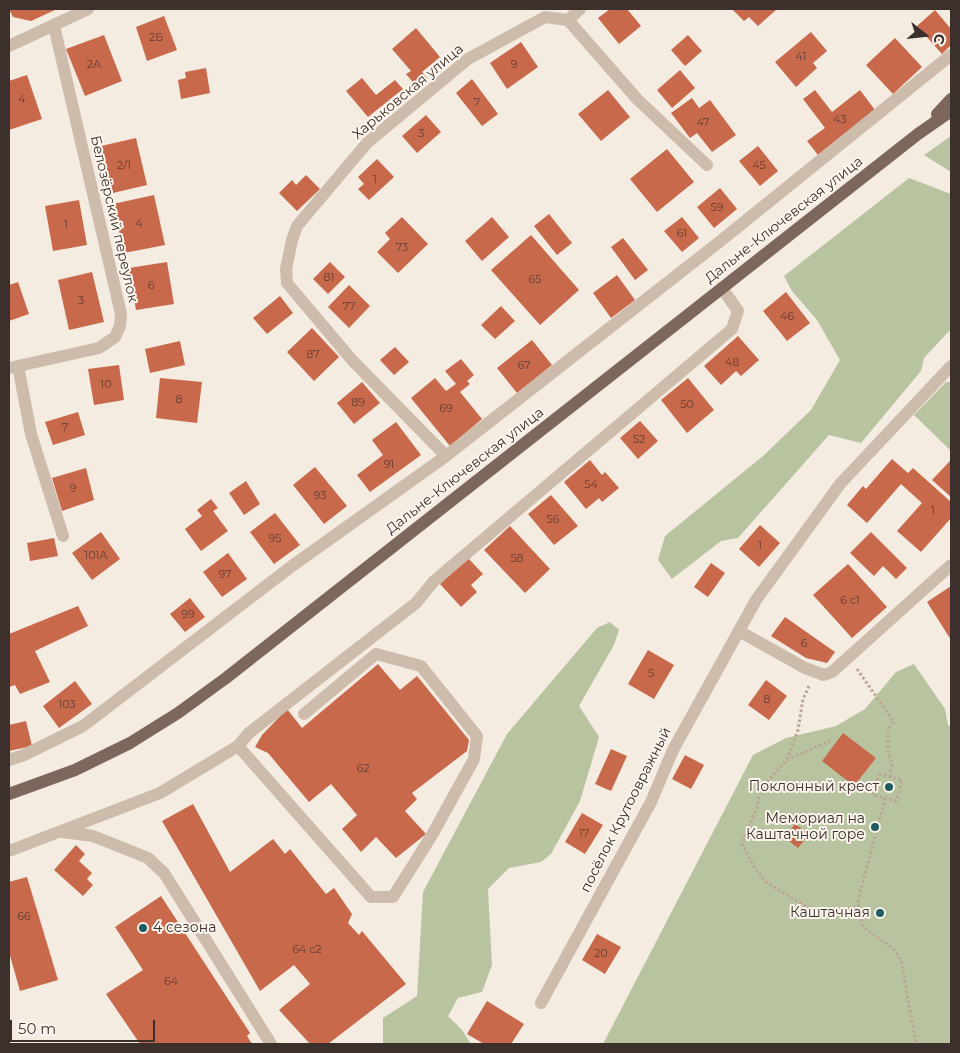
<!DOCTYPE html>
<meta charset="utf-8">
<style>
body{margin:0}
#map{position:relative;width:960px;height:1053px;overflow:hidden;background:#f4ebe1;font-family:Montserrat,sans-serif}
canvas{display:block}
.frame{position:absolute;inset:0;border:10px solid #3b302b;pointer-events:none}
.north{position:absolute;left:900px;top:10px;width:50px;height:50px;-webkit-text-stroke:4px #fbf5ee;paint-order:stroke;rotate:106deg;font-size:14px;font-weight:700;line-height:20px;text-align:center;color:#3b302b}
.north::after{content:'';display:block;margin:auto;width:18px;height:22px;background:#3b302b;clip-path:polygon(50% 0,100% 100%,50% 72%,0 100%)}
.scale{position:absolute;left:10px;top:1020px;width:145px;height:22px;box-sizing:border-box;border:2px solid #3b302b;border-top:0;padding-left:6px;font-size:15px;line-height:18px;white-space:nowrap;color:#3b302b;-webkit-text-stroke:4px #fbf5ee;paint-order:stroke}
</style>
<div id="map">
<canvas width="960" height="1053"></canvas>
<div class="frame"></div>
<div class="north">С</div>
<div class="scale">50 m</div>
</div>
<script>
const context = document.querySelector('canvas').getContext('2d');
context.lineJoin = 'round';
function fillPath(path, color) {
  context.fillStyle = color;
  context.fill(path, 'evenodd');
}
function poly(rows) {
  const path = new Path2D();
  for (const r of rows) {
    path.moveTo(r[0], r[1]);
    for (let i = 2; i < r.length; i += 2) path.lineTo(r[i], r[i + 1]);
  }
  return path;
}
function strokePath(path, color, width, dash) {
  context.strokeStyle = color;
  context.lineWidth = width;
  context.lineCap = dash ? 'butt' : 'round';
  context.setLineDash(dash || []);
  context.stroke(path);
}
function drawText(font, color, halo, rows, align = 'center') {
  context.font = font + ' Montserrat,sans-serif';
  context.lineWidth = 4;
  context.setLineDash([]);
  context.textBaseline = 'middle';
  context.strokeStyle = halo;
  context.fillStyle = color;
  for (const [text, x, y, turn = 0] of rows) {
    context.save();
    context.translate(x, y);
    context.rotate((+turn || 0) * Math.PI / 180);
    context.textAlign = isNaN(turn) ? turn : align;
    if (halo) context.strokeText(text, 0, 0);
    context.fillText(text, 0, 0);
    context.restore();
  }
}
fillPath(poly([
 [951,136,951,172,924,155],
 [909,178,951,194,951,329,924,358,921,371,861,443,829,435,738,538,721,541,672,579,658,560,665,536,763,456,811,410,840,360,817,320,792,291,784,276],
 [946,382,951,382,951,451,914,415],
 [610,622,619,630,614,645,579,706,599,737,580,801,551,854,541,862,509,868,488,889,492,965,482,992,458,998,448,1016,462,1030,471,1044,383,1044,383,1018,417,996,423,892,507,734,597,628],
 [914,664,945,709,948,725,951,727,951,1044,603,1044,753,755,786,738,836,726,865,709,896,672]
]), '#b8c4a0');
fillPath(poly([
 [9,9,57,9,31,21,13,17],
 [610,9,627,9,641,26,619,44,598,18],
 [732,9,777,9,758,26,749,17,744,21],
 [935,10,951,29,951,45,942,54,917,26],
 [164,16,177,50,147,61,136,27],
 [416,28,440,57,422,72,427,78,417,87,406,74,411,71,392,49],
 [811,32,827,51,813,63,817,68,796,87,775,62],
 [104,35,122,81,85,96,66,49],
 [688,35,702,51,685,66,671,50],
 [895,38,922,67,893,94,866,65],
 [521,42,538,67,507,89,490,63],
 [206,68,210,93,181,99,178,80,186,78,185,72],
 [680,70,695,88,672,108,657,90],
 [27,75,42,119,9,130,9,81],
 [362,78,376,95,395,80,403,89,368,117,346,91],
 [472,79,498,114,482,126,456,93],
 [608,90,630,117,601,141,578,114],
 [815,90,832,112,860,90,875,110,818,155,807,141,825,128,803,99],
 [692,98,699,108,710,100,736,135,712,152,697,133,690,138,671,113],
 [426,115,441,132,417,153,402,136],
 [136,138,147,185,113,193,101,146],
 [758,146,778,171,760,186,739,161],
 [667,149,694,182,657,212,630,179],
 [377,159,394,177,369,200,358,189,364,184,358,177],
 [306,175,320,189,297,211,279,193,292,180,296,185],
 [720,188,737,209,714,228,697,207],
 [154,195,165,245,124,253,113,204],
 [79,200,87,245,53,251,45,206],
 [549,214,572,243,557,255,534,226],
 [402,217,428,244,398,273,377,252,390,239,385,233],
 [492,217,509,237,482,261,465,241],
 [682,217,699,238,682,252,664,231],
 [531,235,579,290,540,325,491,270],
 [623,238,648,270,635,280,611,247],
 [167,262,174,304,136,310,129,268],
 [330,262,345,277,328,294,313,279],
 [92,272,104,322,69,330,58,280],
 [617,275,635,300,611,318,593,293],
 [18,282,29,314,9,321,9,285],
 [349,285,370,306,349,328,328,307],
 [786,292,810,323,787,341,763,311],
 [280,296,293,313,267,334,253,318],
 [501,306,515,321,495,339,481,325],
 [312,328,339,357,314,381,287,352],
 [738,336,759,360,741,376,736,371,721,385,704,366],
 [532,340,552,365,517,393,497,368],
 [180,341,185,365,150,373,145,349],
 [395,347,409,362,394,375,380,360],
 [461,359,474,375,467,381,470,384,460,392,482,419,450,446,411,398,435,378,446,391,456,384,445,371],
 [119,365,124,400,94,405,88,369],
 [160,378,202,382,197,423,156,418],
 [688,378,714,410,687,433,661,400],
 [362,382,380,403,354,424,337,403],
 [78,412,85,435,53,445,45,422],
 [640,421,658,441,638,459,620,438],
 [396,422,421,455,370,492,357,475,383,455,372,440],
 [892,459,908,473,913,468,951,502,951,518,921,552,897,531,922,503,901,484,867,523,847,505,863,486,866,489],
 [590,460,602,475,605,472,619,488,602,502,599,498,586,509,564,482],
 [950,461,951,462,951,497,932,480],
 [315,467,347,506,324,524,293,485],
 [86,468,94,500,62,511,52,478],
 [246,481,260,504,244,515,229,493],
 [551,495,578,526,554,545,528,514],
 [211,499,218,508,213,511,228,531,201,551,185,529,202,516,197,510],
 [275,513,300,545,274,564,250,532],
 [760,525,780,543,759,567,739,549],
 [510,526,550,569,525,593,484,550],
 [101,532,120,559,92,580,72,553],
 [871,532,907,568,896,579,883,566,874,576,850,553],
 [54,538,58,556,30,561,27,543],
 [228,553,247,579,222,597,203,572],
 [468,558,483,574,471,585,477,592,461,607,440,584],
 [711,563,725,573,708,597,694,587],
 [848,564,887,607,852,638,813,595],
 [951,586,951,640,927,602],
 [190,598,205,617,185,632,170,614],
 [78,606,88,626,35,651,50,682,20,694,15,685,9,687,9,634],
 [785,617,835,652,827,663,806,658,771,636],
 [648,650,674,665,654,699,628,684],
 [378,664,400,690,417,676,469,740,467,751,412,793,417,799,405,811,426,834,396,858,376,837,361,852,342,829,357,815,331,784,309,802,268,753,255,747,262,735,287,709,302,728],
 [766,680,787,696,769,720,748,705],
 [75,681,92,704,59,728,43,706],
 [26,721,32,746,9,751,9,725],
 [843,733,876,758,854,786,822,761],
 [611,749,627,756,611,791,595,784],
 [685,755,704,765,691,789,672,779],
 [193,804,230,872,273,839,285,854,290,849,326,894,334,888,352,914,348,923,359,935,362,931,406,984,328,1044,310,1044,279,1010,310,984,294,965,260,991,162,821],
 [582,813,603,825,585,854,565,842],
 [795,824,809,834,798,848,785,838],
 [76,845,85,854,79,861,92,873,87,879,93,885,83,896,54,870],
 [27,877,58,980,20,991,9,952,9,882],
 [161,896,250,1033,247,1036,252,1044,140,1044,106,994,143,970,115,927],
 [597,934,621,947,605,974,582,960],
 [487,1001,524,1024,511,1044,484,1044,467,1034]
]), '#c8694b');
strokePath(poly([
 [857,669,894,722,888,729,888,751,892,765,890,777],
 [809,686,803,699,798,730,787,760,759,791,758,805,742,844,754,867,766,882,805,906,817,909,859,908],
 [787,760,830,741],
 [879,774,902,780,896,801,873,795,879,774],
 [885,798,858,901,859,912,864,928,893,948,901,960,916,1044]
]), '#b9a596', 3, [2.5, 2.5]);
strokePath(poly([
 [568,20,637,99,707,165],
 [9,46,88,9],
 [18,366,31,434,63,536],
 [9,368,99,348,115,337,120,326,121,314,54,26],
 [446,456,352,360,287,283,286,269,292,240,297,226,367,143,468,59,545,17,568,20,580,9],
 [739,631,805,668,824,675,832,672,951,565],
 [238,746,371,897,393,897,432,835,474,759,477,736,421,666,376,654,304,714],
 [9,760,24,755,83,726,292,566,446,456,718,243,951,55],
 [63,832,93,836,148,858,164,873,271,1044],
 [9,851,160,793,238,746,249,733,416,603,434,581,732,329,738,311,722,288],
 [541,1003,651,802,673,750,756,600,840,484,951,366]
]), '#cdbbac', 12);
strokePath(poly([
 [937,114,951,99],
 [9,794,75,770,130,743,178,713,226,678,918,134,951,111]
]), '#7d675c', 12);
for (const [x, y, r, color] of [
 [889,787,5,"#1f5a5e"],
 [875,827,5,"#1f5a5e"],
 [880,913,5,"#1f5a5e"],
 [143,928,5,"#1f5a5e"]
]) {
  const dot = new Path2D();
  dot.arc(x, y, r, 0, 2 * Math.PI);
  context.fillStyle = color;
  context.fill(dot);
  strokePath(dot, '#fbf5ee', 2);
}
drawText('11px', '#5e3e33', null, [
 ["2Б",156,38],
 ["41",801,57],
 ["2А",94,65],
 ["9",514,65],
 ["4",22,100],
 ["7",477,103],
 ["43",840,120],
 ["47",703,123],
 ["3",421,134],
 ["2/1",124,166],
 ["45",759,166],
 ["1",375,180],
 ["59",717,208],
 ["4",139,224],
 ["1",66,225],
 ["61",682,234],
 ["73",402,248],
 ["81",329,278],
 ["65",535,280],
 ["6",151,286],
 ["3",81,301],
 ["77",349,307],
 ["46",787,317],
 ["87",313,355],
 ["48",732,363],
 ["67",524,366],
 ["10",106,385],
 ["8",179,400],
 ["89",358,403],
 ["50",687,405],
 ["69",446,409],
 ["7",65,428],
 ["52",639,440],
 ["91",389,465],
 ["54",591,485],
 ["9",73,489],
 ["93",320,496],
 ["1",933,511],
 ["56",553,520],
 ["95",275,539],
 ["1",760,546],
 ["101А",96,556],
 ["58",517,559],
 ["97",225,575],
 ["6 с1",850,601],
 ["99",188,615],
 ["6",804,644],
 ["5",651,674],
 ["8",767,700],
 ["103",67,705],
 ["62",363,769],
 ["17",584,834],
 ["66",24,917],
 ["64 с2",307,950],
 ["20",601,954],
 ["64",171,982]
]);
drawText('14px', '#3b302b', '#fbf5ee', [
 ["Харьковская улица",408,92,-40],
 ["Белозёрский переулок",114,219,77],
 ["Дальне-Ключевская улица",784,220,-38],
 ["Дальне-Ключевская улица",465,471,-38],
 ["посёлок Крутоовражный",626,810,-63]
]);
drawText('14px', '#3b302b', '#fbf5ee', [
 ["Поклонный крест",879,787],
 ["Мемориал на",865,819],
 ["Каштачной горе",865,835],
 ["Каштачная",870,913],
 ["4 сезона",153,928,"left"]
], 'right');
</script>
